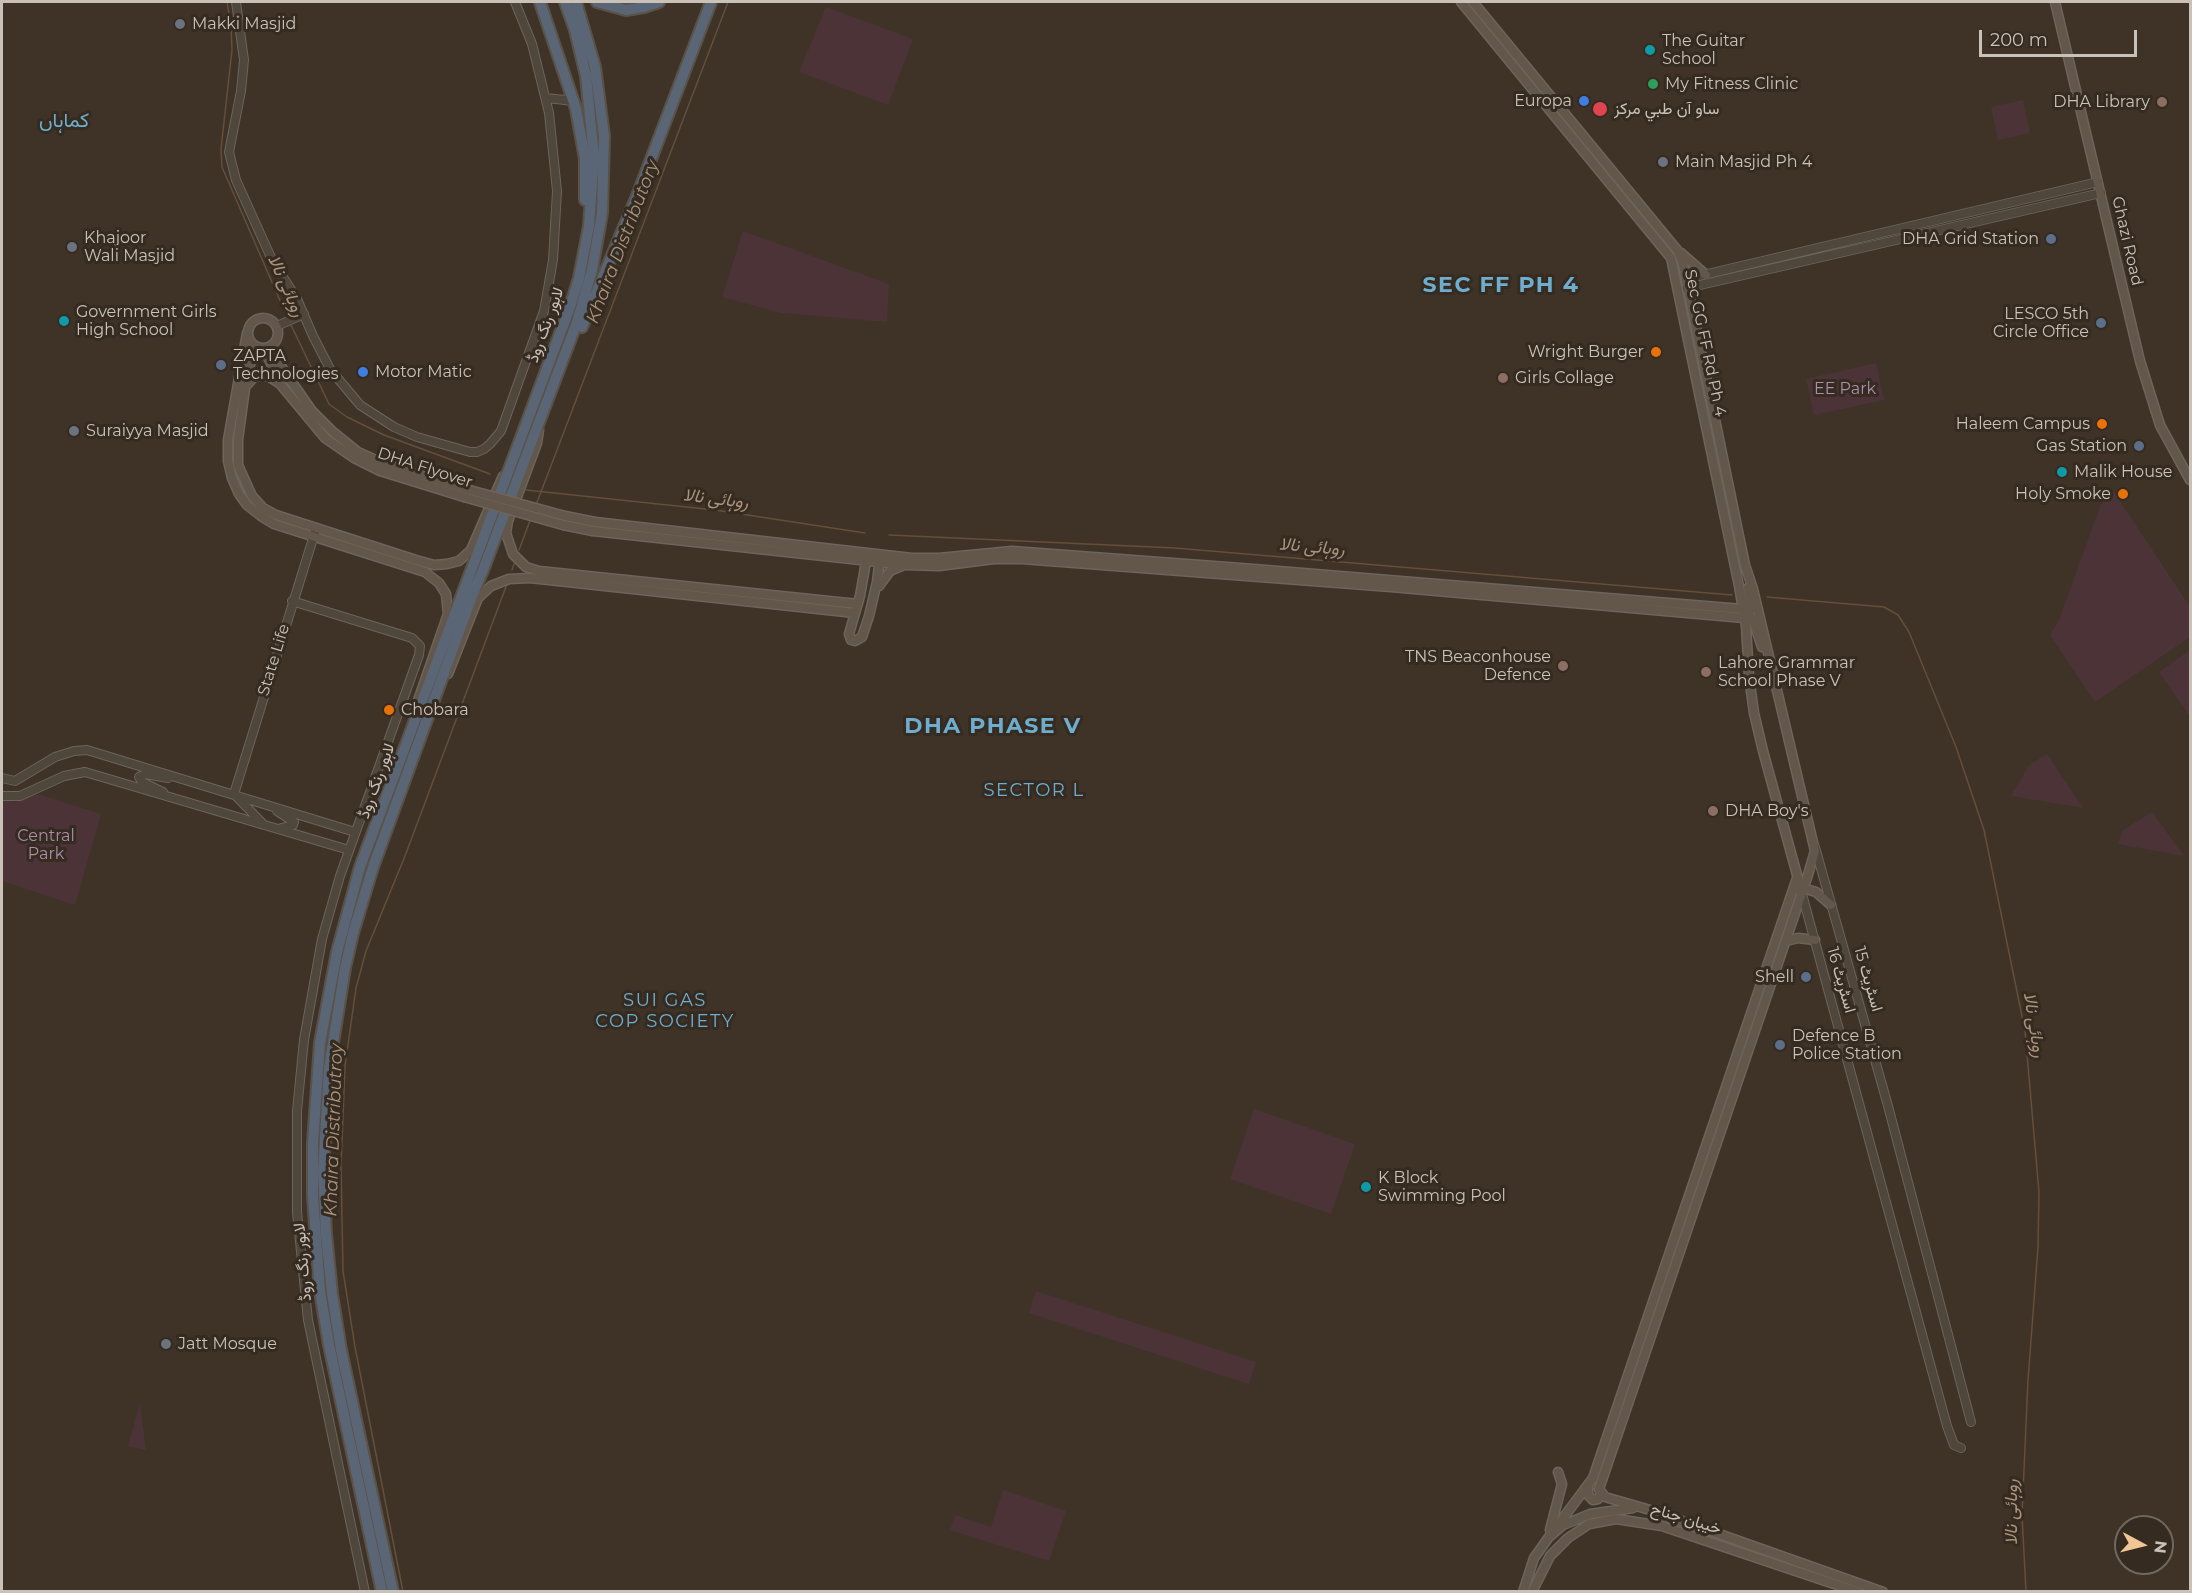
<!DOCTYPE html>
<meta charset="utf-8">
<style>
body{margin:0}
#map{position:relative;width:2192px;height:1593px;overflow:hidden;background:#3f3328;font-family:Montserrat,sans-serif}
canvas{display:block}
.frame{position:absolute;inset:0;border:3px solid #cac2b8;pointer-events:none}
.north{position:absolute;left:2114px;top:1515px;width:60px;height:60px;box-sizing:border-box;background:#352b21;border:2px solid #71675d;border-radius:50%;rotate:97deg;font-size:16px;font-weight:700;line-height:24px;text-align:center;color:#cac2b8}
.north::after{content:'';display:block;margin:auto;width:21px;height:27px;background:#f0c697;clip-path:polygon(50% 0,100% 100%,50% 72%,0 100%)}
.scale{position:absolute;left:1979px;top:30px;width:158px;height:27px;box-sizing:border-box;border:3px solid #cac2b8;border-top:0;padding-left:8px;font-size:18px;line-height:21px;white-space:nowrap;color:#cac2b8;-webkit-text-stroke:4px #352b21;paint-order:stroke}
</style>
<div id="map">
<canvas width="2192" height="1593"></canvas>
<div class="frame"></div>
<div class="north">N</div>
<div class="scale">200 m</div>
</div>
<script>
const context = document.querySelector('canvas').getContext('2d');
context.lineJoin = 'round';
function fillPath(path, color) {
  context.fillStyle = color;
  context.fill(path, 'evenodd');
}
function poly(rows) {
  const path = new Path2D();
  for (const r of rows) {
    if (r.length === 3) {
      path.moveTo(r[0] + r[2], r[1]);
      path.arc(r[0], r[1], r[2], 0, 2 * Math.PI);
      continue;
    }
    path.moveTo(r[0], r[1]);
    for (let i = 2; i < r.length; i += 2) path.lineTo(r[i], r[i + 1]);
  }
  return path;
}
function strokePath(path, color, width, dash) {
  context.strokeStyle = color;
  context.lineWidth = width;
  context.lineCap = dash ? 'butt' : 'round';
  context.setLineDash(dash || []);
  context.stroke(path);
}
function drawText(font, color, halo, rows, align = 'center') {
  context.font = font + ' Montserrat,Vazirmatn,sans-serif';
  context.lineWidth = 6;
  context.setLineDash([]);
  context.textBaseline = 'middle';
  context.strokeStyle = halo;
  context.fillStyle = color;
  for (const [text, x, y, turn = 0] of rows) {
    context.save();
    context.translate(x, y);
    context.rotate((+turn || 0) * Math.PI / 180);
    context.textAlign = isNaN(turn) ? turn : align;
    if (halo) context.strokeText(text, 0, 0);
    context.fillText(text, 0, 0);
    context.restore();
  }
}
fillPath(poly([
 [826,7,913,39,888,105,799,72],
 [2023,100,2030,133,1998,140,1991,107],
 [743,231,889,284,887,322,781,313,722,297],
 [1876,363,1884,400,1814,415,1806,379],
 [2114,492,2190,607,2190,637,2095,702,2050,635,2059,620,2102,501],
 [2190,650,2190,717,2159,672],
 [2047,754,2083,808,2011,796,2029,765],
 [34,795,41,795,101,814,75,905,2,881,2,800,15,802],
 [2152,812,2184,856,2118,844,2123,830],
 [1254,1109,1355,1144,1331,1214,1230,1179],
 [1036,1291,1256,1362,1249,1384,1029,1313],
 [140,1403,146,1450,128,1446],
 [1003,1490,1066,1511,1049,1561,950,1530,955,1515,991,1527]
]), '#4b3337');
strokePath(poly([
 [227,2,231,26,232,50,221,149,222,167,288,319],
 [290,323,329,404,347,417,384,435,490,474],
 [526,490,715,510,865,533],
 [536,505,728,2],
 [889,535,1175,548,1732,595],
 [519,550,531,518],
 [512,570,514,564],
 [1767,597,1884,607,1898,615,1909,632,1956,747,1984,830,2025,1031,2039,1192,2038,1247,2028,1380,2022,1515,2026,1592],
 [403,1592,355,1347,343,1271,341,1166,345,1066,356,988,366,951,405,856,507,584]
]), '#634f3b', 1.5);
const tertiary = poly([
 [236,2,244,60,241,91,229,152,236,180,273,262,297,299,313,336,330,369,360,405,394,427,417,437,470,452,477,452,484,449,490,444,501,431,544,311,553,260,557,191,549,113,532,44,515,2],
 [546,98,574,101],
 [1686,279,2098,182],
 [1687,288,2101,193],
 [277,326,304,314],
 [292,601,412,638,420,646,419,655,340,876,322,939,304,1040,297,1111,297,1212,308,1320,365,1592],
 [2,778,15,781,55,757,74,751,87,750,355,832],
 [163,792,142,782,139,777,145,774,168,778],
 [2,796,20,796,64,776,85,772,349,850],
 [277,811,294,822,293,825,278,829],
 [264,825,234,794,315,532],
 [1815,847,1888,1106,1971,1422],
 [1802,894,1947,1426,1954,1445,1961,1448]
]);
const secondary = poly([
 [1461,2,1671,258,1739,586,1746,626,1749,677,1754,713,1763,751,1802,893],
 [1473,2,1678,251,1683,264,1745,565,1753,589,1815,851,1807,878,1599,1489,1605,1497,1657,1512,1883,1592],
 [2055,2,2140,361,2160,425,2190,480],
 [1681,253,1706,275],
 [263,333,15],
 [247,333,228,440,228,461,232,478,239,494,247,505,261,516,274,524,425,572,439,583,446,594,448,614,415,709],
 [273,344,276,357,284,371,312,411,332,431,358,452,387,465,466,489],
 [257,348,251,360,245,388,238,440,238,465,252,496,263,508,276,515,416,560,434,565,447,564,459,561,471,550,503,476],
 [264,349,281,385,325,438,354,458,380,471,464,497],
 [247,385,254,377,260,376,268,376,279,383],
 [539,430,537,443,508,521,506,533,513,554,526,567,539,571,858,604],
 [595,522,912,558,939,558,1012,551,1254,569,1742,609,1747,611,1753,620,1762,647],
 [593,531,906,565,939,566,994,559,1022,559,1391,587,1744,618],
 [867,556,860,596,849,634,851,640,855,641,862,637,869,616,877,582,880,557],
 [879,586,890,571,902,566],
 [1747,616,1751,609,1748,588],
 [448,674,478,598,491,586,509,579,530,578,855,613],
 [1799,890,1806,889,1816,892,1831,905],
 [1786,941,1798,938,1815,940],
 [1588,1487,1588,1495,1593,1500,1598,1499,1601,1494],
 [1550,1530,1562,1484,1558,1472],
 [1549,1537,1593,1478,1797,878],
 [1523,1592,1534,1558,1549,1537,1563,1525,1590,1514,1633,1508],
 [1532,1592,1550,1556,1568,1538,1589,1524,1616,1519,1662,1526,1858,1592]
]);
const motorway = poly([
 [540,2,576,109,585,159,585,200],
 [597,2,626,10,644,7,659,2],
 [582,327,637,196,711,2],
 [382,1592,329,1345,320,1291,313,1197,313,1143,320,1043,337,952,360,867,570,307,579,278,589,226,594,157,586,76,575,30,565,2],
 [393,1592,341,1350,332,1294,326,1234,323,1172,329,1068,345,968,353,933,373,867,472,596,483,570,577,322,592,270,602,213,604,136,595,67,576,2]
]);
strokePath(tertiary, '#6d645a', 10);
strokePath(secondary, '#6d645a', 11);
strokePath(motorway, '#5a5147', 14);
strokePath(tertiary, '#4f463c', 8);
strokePath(secondary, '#62574a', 8);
strokePath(motorway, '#5a6675', 10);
const secondaryBridge = poly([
 [466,489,565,516,595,522],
 [464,497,563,525,593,531]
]);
strokePath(secondaryBridge, '#6d645a', 11, []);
strokePath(secondaryBridge, '#62574a', 8);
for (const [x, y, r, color] of [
 [180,24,6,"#6b7280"],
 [1650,50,6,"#0f9aa8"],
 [1653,84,6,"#2e9e5b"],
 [1584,101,6,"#3f7fe0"],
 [2162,102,6,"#8d6e63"],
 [1600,109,8,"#e0444e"],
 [1663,162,6,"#6b7280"],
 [2051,239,6,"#5c6f8a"],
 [72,247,6,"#6b7280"],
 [64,321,6,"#0f9aa8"],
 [2101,323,6,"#5c6f8a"],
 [1656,352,6,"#e8710a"],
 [221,365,6,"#5c6f8a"],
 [363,372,6,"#3f7fe0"],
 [1503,378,6,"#8d6e63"],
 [2102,424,6,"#e8710a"],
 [74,431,6,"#6b7280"],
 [2139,446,6,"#5c6f8a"],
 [2062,472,6,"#0f9aa8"],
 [2123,494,6,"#e8710a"],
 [1563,666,6,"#8d6e63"],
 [1706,672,6,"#8d6e63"],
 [389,710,6,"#e8710a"],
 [1713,811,6,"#8d6e63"],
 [1806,977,6,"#5c6f8a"],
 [1780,1045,6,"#5c6f8a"],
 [1366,1187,6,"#0f9aa8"],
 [166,1344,6,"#6b7280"]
]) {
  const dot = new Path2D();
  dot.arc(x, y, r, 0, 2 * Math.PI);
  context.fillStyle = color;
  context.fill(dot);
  strokePath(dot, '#352b21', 2);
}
drawText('16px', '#cac2b8', '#352b21', [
 ["Makki Masjid",192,24],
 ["The Guitar",1662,41],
 ["School",1662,59],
 ["My Fitness Clinic",1665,84],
 ["Europa",1572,101,"right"],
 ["DHA Library",2150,102,"right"],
 ["ساو آن طبي مرکز",1614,109],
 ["Main Masjid Ph 4",1675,162],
 ["Khajoor",84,238],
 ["Wali Masjid",84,256],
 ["DHA Grid Station",2039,239,"right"],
 ["Government Girls",76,312],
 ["High School",76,330],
 ["LESCO 5th",2089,314,"right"],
 ["Circle Office",2089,332,"right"],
 ["Wright Burger",1644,352,"right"],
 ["ZAPTA",233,356],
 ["Technologies",233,374],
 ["Motor Matic",375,372],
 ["Girls Collage",1515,378],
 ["Haleem Campus",2090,424,"right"],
 ["Suraiyya Masjid",86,431],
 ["Gas Station",2127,446,"right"],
 ["Malik House",2074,472],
 ["Holy Smoke",2111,494,"right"],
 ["TNS Beaconhouse",1551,657,"right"],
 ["Defence",1551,675,"right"],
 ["Lahore Grammar",1718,663],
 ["School Phase V",1718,681],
 ["Chobara",401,710],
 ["DHA Boy's",1725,811],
 ["Shell",1794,977,"right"],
 ["Defence B",1792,1036],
 ["Police Station",1792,1054],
 ["K Block",1378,1178],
 ["Swimming Pool",1378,1196],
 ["Jatt Mosque",178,1344]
], 'left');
drawText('16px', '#cac2b8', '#352b21', [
 ["Ghazi Road",2127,241,77],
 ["لاہور رنگ روڈ",546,325,-70],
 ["Sec GG FF Rd Ph 4",1705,343,78],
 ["DHA Flyover",425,468,18],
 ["State Life",274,660,-73],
 ["لاہور رنگ روڈ",377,781,-70],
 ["اسٹریٹ 15",1868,979,74],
 ["اسٹریٹ 16",1841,980,74],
 ["لاہور رنگ روڈ",303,1262,-95],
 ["خیبان جناح",1686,1519,17]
]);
drawText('16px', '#ad8da9', '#352b21', [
 ["EE Park",1845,389],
 ["Central",46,836],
 ["Park",46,854]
]);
drawText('italic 18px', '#aa937c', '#352b21', [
 ["Khaira Distributory",623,242,-69],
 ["روہائی نالا",286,286,66],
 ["روہائی نالا",716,499,7],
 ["روہائی نالا",1312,547,5],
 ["روہائی نالا",2034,1025,81],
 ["Khaira Distributroy",334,1130,-88],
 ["روہائی نالا",2012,1512,-90]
]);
context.letterSpacing = '1.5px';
drawText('18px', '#6fadce', '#352b21', [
 ["SECTOR L",1034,791],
 ["SUI GAS",665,1001],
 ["COP SOCIETY",665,1022]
]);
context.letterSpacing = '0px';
drawText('20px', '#6fadce', '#352b21', [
 ["کماہاں",64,121]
]);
context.letterSpacing = '1.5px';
drawText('bold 22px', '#6fadce', '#352b21', [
 ["SEC FF PH 4",1501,286],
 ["DHA PHASE V",993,727]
]);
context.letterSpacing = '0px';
</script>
